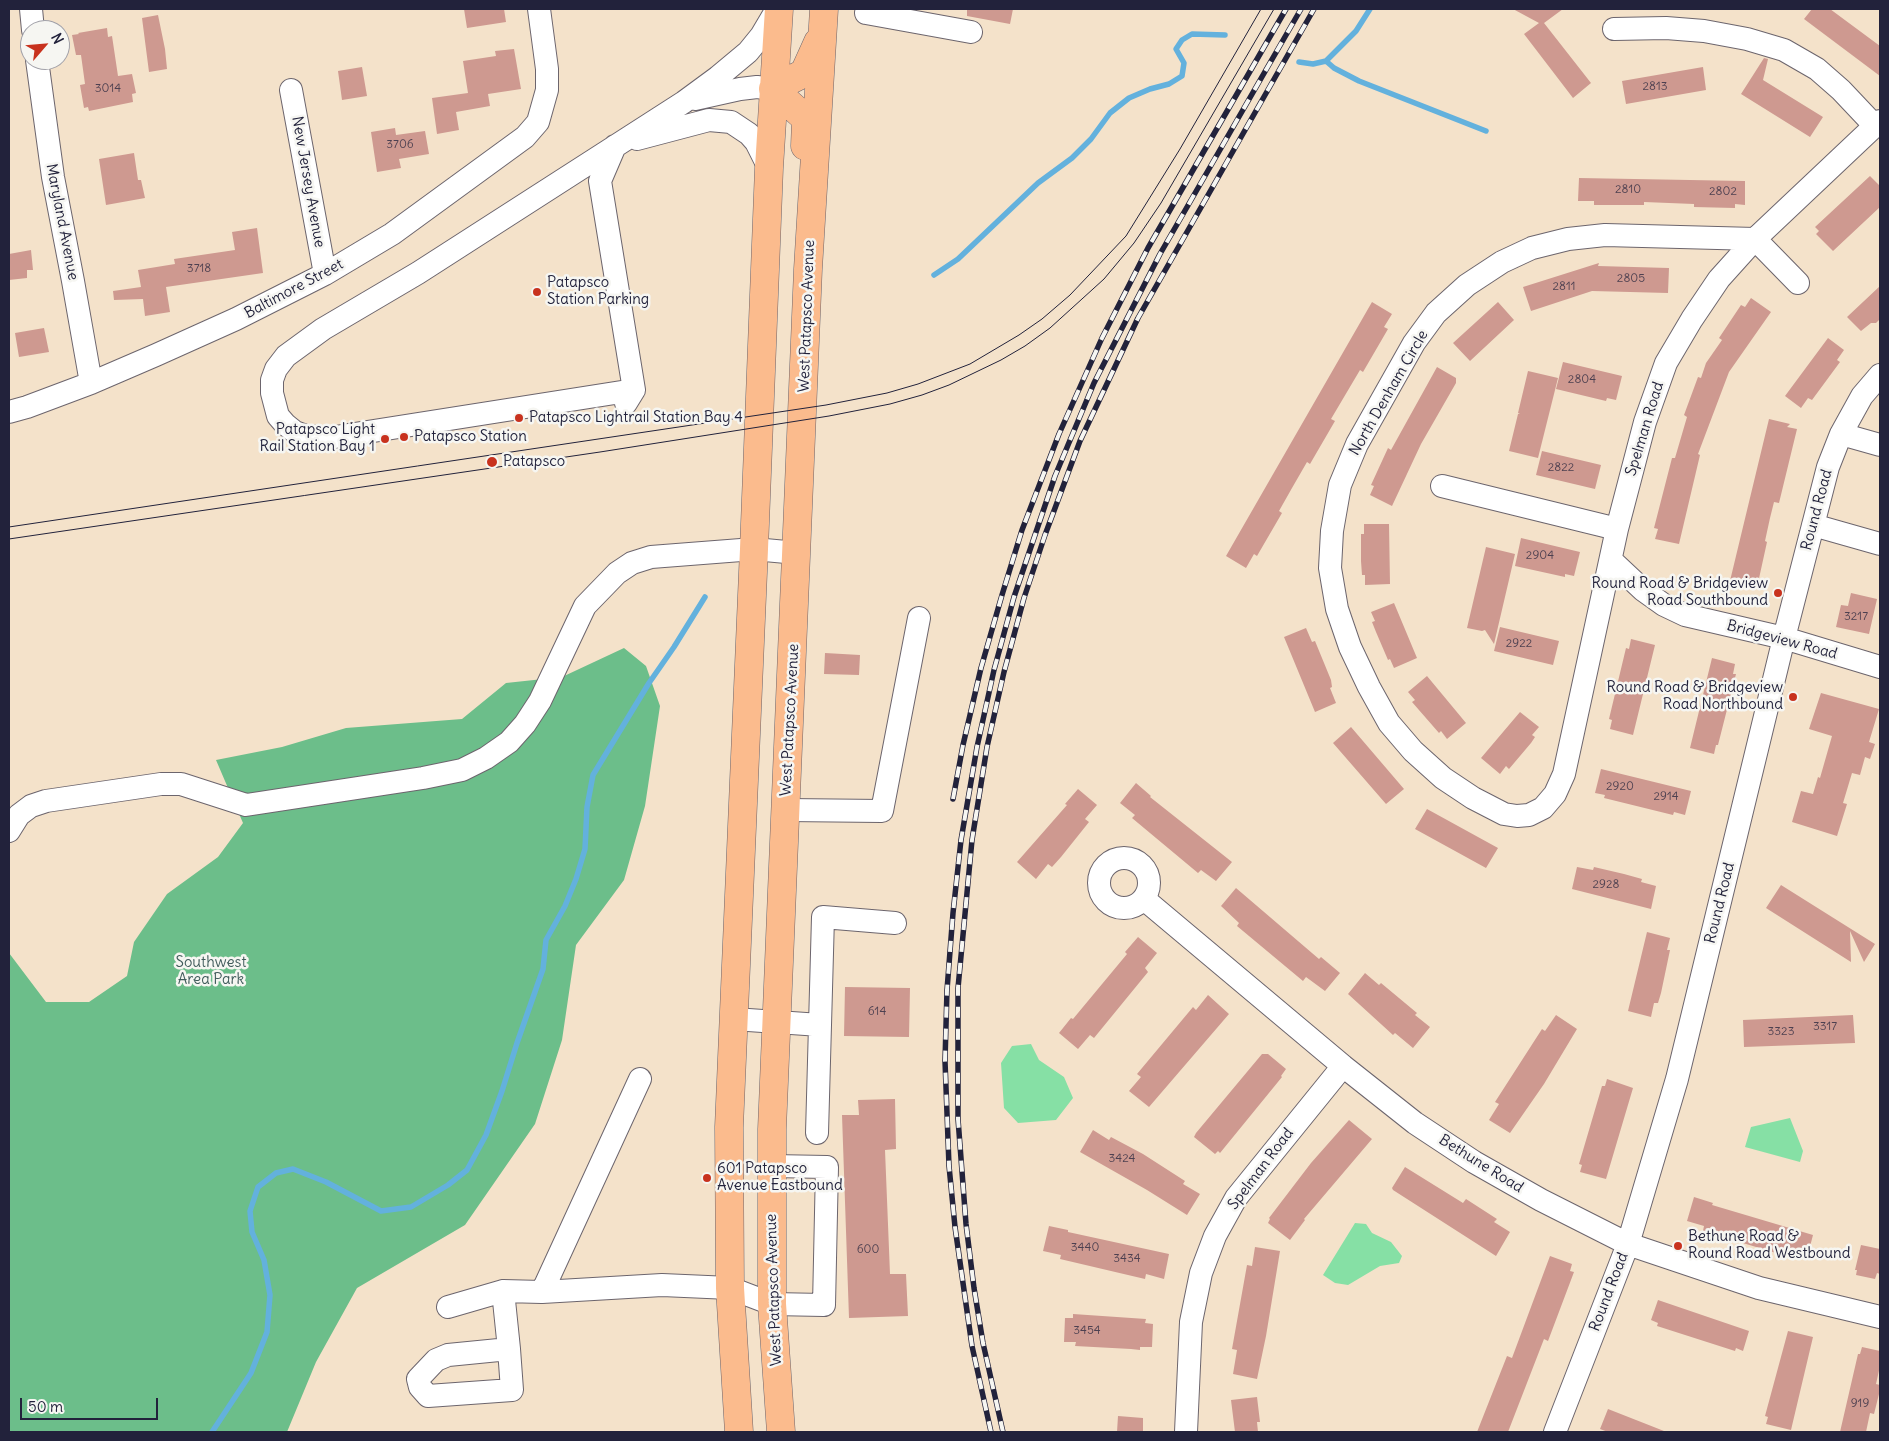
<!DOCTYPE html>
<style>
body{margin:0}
#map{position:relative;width:1889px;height:1441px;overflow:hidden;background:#f4e2ca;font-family:Delius,sans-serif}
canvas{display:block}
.frame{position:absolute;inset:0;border:10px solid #22223b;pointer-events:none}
.north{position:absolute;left:20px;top:20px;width:50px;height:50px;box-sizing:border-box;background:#f6f6f2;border:1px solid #a1a1a9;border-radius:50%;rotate:63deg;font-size:14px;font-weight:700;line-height:20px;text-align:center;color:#22223b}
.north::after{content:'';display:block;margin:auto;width:18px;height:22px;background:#c8321e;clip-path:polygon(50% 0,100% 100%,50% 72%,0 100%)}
.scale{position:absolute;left:20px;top:1398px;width:138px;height:22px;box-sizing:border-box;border:2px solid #22223b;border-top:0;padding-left:6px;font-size:15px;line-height:18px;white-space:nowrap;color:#22223b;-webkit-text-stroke:4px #f6f6f2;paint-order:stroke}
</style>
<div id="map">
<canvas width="1889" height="1441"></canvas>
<div class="frame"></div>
<div class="north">N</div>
<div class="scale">50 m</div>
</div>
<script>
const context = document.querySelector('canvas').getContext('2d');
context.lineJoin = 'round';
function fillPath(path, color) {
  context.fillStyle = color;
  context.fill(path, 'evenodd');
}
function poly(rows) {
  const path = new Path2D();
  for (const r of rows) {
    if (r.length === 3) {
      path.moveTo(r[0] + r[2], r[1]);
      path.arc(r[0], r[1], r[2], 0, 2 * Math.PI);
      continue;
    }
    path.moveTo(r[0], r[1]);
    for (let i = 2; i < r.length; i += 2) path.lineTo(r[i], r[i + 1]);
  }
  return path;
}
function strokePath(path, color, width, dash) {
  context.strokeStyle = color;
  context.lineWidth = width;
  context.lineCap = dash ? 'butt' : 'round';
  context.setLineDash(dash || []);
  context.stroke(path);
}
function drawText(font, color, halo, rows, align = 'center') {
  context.font = font + ' Delius,sans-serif';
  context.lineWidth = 5;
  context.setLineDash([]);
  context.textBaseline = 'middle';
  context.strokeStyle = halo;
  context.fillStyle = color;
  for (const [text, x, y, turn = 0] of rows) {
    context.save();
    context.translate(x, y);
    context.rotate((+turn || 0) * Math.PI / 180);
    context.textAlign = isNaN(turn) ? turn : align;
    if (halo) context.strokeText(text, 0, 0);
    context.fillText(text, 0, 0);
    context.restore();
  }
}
fillPath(poly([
 [1031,1044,1039,1060,1064,1077,1073,1098,1056,1120,1018,1123,1004,1108,1001,1063,1012,1046],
 [1790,1118,1803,1151,1800,1162,1745,1147,1751,1127],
 [1355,1223,1366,1224,1372,1233,1391,1242,1402,1256,1399,1263,1380,1266,1348,1285,1335,1283,1323,1275]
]), '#86e0a5');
fillPath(poly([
 [624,648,646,666,660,706,645,806,624,880,576,945,562,1040,535,1124,465,1225,357,1288,316,1362,287,1432,9,1432,9,953,46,1002,89,1002,127,976,134,942,167,894,218,857,243,823,216,760,282,747,346,728,462,719,506,683,562,677]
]), '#6cbe8a');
strokePath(poly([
 [1326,61,1334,68,1359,81,1486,131],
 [1299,62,1313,64,1326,61,1356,31,1370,9],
 [934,275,958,259,1038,183,1072,158,1091,139,1110,113,1129,98,1150,89,1169,84,1182,76,1184,63,1176,49,1182,40,1192,34,1225,35],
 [212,1432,251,1373,267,1332,270,1295,264,1260,252,1232,250,1211,258,1187,276,1173,293,1169,326,1182,381,1211,411,1207,448,1185,467,1170,486,1135,502,1091,517,1043,543,969,546,940,565,906,576,879,585,849,587,807,593,775,649,683,674,647,705,597]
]), '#63b1dd', 5.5);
fillPath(poly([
 [464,9,504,9,506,22,467,28],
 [967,9,1013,9,1010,24,967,16],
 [1513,9,1563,9,1544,23,1591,83,1573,98,1524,34,1539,23],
 [1812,9,1830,9,1880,46,1880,76,1804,19],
 [158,15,165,49,167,69,149,72,142,18],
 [107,28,108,37,112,36,118,76,132,74,136,93,132,94,133,102,89,111,88,107,84,108,80,85,85,84,81,55,76,55,72,35,79,34,78,33],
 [514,49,521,89,488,94,490,106,456,112,459,130,437,134,432,98,468,93,463,61,496,56,495,51],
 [1764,58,1768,59,1763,80,1823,117,1810,137,1741,94],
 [362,67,367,96,342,100,338,71],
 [1703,67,1706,90,1626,104,1622,81],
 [395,128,396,135,425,131,429,154,399,159,401,168,377,172,371,132],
 [134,153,138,180,141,180,145,198,106,205,99,159],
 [1870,176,1880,186,1880,207,1833,251,1816,234,1819,231,1815,227],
 [1579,178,1745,181,1745,205,1735,204,1735,208,1694,207,1694,204,1644,202,1644,205,1594,205,1594,201,1578,201],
 [257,228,263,273,166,287,170,312,145,316,143,299,114,300,113,291,141,287,138,270,175,264,174,259,235,250,232,232],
 [31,250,33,270,27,270,27,278,9,280,9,254],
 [1599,263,1598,266,1669,268,1668,293,1592,291,1531,311,1523,287],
 [1880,286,1880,319,1876,323,1871,323,1861,331,1847,317],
 [1751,298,1771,312,1729,372,1698,454,1700,455,1679,544,1655,539,1658,529,1654,528,1672,458,1675,458,1687,417,1684,415,1698,377,1701,378,1706,363,1722,340,1719,338,1741,305,1745,307],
 [1372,302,1392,314,1384,327,1388,329,1363,372,1360,370,1331,419,1335,421,1310,464,1307,462,1292,488,1279,511,1282,513,1257,556,1254,554,1246,568,1226,556],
 [1498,302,1514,320,1470,361,1453,343],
 [44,328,49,352,19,357,15,333],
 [1828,338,1844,350,1837,360,1840,362,1812,400,1808,398,1801,408,1785,396],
 [1563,362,1622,376,1616,400,1607,398,1606,401,1556,389],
 [1437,367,1456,378,1456,383,1421,444,1392,506,1370,495,1374,486,1371,485,1388,448,1391,450],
 [1528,371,1558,378,1538,458,1509,451,1518,414,1520,414,1518,413],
 [1769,419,1790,424,1787,427,1797,429,1779,503,1774,502,1770,518,1765,541,1767,542,1758,583,1754,582,1753,590,1729,585],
 [1542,451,1601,465,1595,489,1536,475],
 [1364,524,1389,524,1390,584,1365,585,1365,575,1362,575,1361,561,1361,534,1364,534],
 [1521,538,1580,552,1574,576,1565,574,1565,577,1515,566],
 [1486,547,1515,554,1494,644,1485,630,1482,631,1467,628],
 [1851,593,1877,599,1869,634,1836,627,1841,605,1848,606],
 [1394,603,1417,658,1394,668,1390,659,1388,660,1376,632,1372,622,1375,621,1371,612],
 [1500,627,1559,641,1553,665,1494,651],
 [1306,628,1312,642,1315,641,1331,680,1332,687,1330,688,1336,703,1315,712,1284,637],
 [1631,639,1655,645,1633,735,1610,729,1612,720,1609,719,1626,648,1629,649],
 [825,653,860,655,859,675,824,674],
 [1712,658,1735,664,1733,674,1736,674,1718,745,1716,745,1714,754,1690,748],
 [1427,676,1466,723,1447,739,1441,731,1439,733,1412,702,1415,700,1408,692],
 [1821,693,1879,709,1869,742,1875,744,1870,759,1865,757,1860,775,1852,773,1843,803,1847,804,1837,836,1792,822,1801,791,1813,794,1818,777,1820,778,1832,736,1809,729],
 [1520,712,1539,727,1532,735,1535,737,1531,743,1509,769,1506,766,1500,774,1481,758],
 [1351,727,1404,789,1386,804,1333,743],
 [1601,769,1691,791,1685,815,1674,812,1673,815,1604,798,1605,795,1595,793],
 [1136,783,1151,796,1150,797,1232,862,1216,881,1201,870,1198,873,1132,818,1135,815,1120,803],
 [1078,789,1097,805,1085,819,1089,822,1061,857,1052,867,1048,864,1036,879,1017,862,1067,805,1065,804],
 [1427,809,1498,848,1486,868,1415,829],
 [1577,867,1593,870,1594,867,1624,874,1642,879,1641,882,1656,886,1651,909,1572,889],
 [1781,885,1875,944,1864,962,1850,931,1851,962,1766,908],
 [1236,888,1319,959,1321,957,1340,973,1325,991,1306,977,1303,981,1237,926,1239,923,1221,906],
 [1647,932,1670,938,1667,950,1670,950,1661,993,1658,1003,1654,1003,1651,1017,1628,1011],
 [1138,937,1157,953,1145,968,1148,972,1094,1038,1090,1035,1078,1049,1059,1033,1071,1018,1073,1019,1127,954,1125,952],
 [1365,973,1379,985,1381,983,1417,1013,1415,1015,1430,1027,1413,1048,1395,1033,1393,1035,1348,994],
 [845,987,910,988,909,1037,844,1036],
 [1208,995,1229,1014,1149,1107,1129,1091,1141,1077,1137,1074,1193,1007,1196,1010],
 [1556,1015,1577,1029,1544,1084,1510,1133,1489,1120,1499,1104,1495,1102,1542,1029,1545,1031],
 [1853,1015,1855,1043,1744,1047,1743,1020],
 [1262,1054,1268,1054,1286,1069,1281,1076,1282,1077,1220,1153,1218,1151,1215,1154,1194,1137,1196,1133],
 [1607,1079,1633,1088,1606,1179,1580,1172,1582,1165,1579,1164,1602,1086,1605,1086],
 [895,1099,896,1149,885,1150,890,1274,906,1274,908,1316,849,1318,842,1115,859,1115,858,1100],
 [1349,1120,1372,1139,1304,1219,1305,1220,1290,1240,1268,1223,1270,1219,1269,1218,1311,1163],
 [1093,1130,1109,1140,1111,1137,1143,1154,1185,1181,1183,1184,1200,1194,1187,1215,1147,1190,1080,1152],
 [1405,1167,1463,1203,1466,1199,1497,1219,1494,1222,1510,1232,1496,1256,1393,1190,1392,1188],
 [1694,1197,1713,1203,1712,1205,1813,1235,1807,1258,1787,1252,1786,1256,1703,1231,1704,1226,1687,1221],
 [1049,1226,1068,1230,1068,1232,1169,1254,1164,1279,1146,1274,1145,1279,1060,1259,1061,1255,1043,1251],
 [1861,1245,1880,1249,1880,1274,1877,1273,1875,1279,1856,1275,1857,1270,1855,1270],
 [1255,1247,1280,1251,1266,1336,1257,1379,1233,1374,1237,1350,1232,1349,1247,1265,1252,1266],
 [1550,1256,1572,1264,1570,1271,1574,1272,1548,1341,1544,1339,1508,1432,1477,1432,1507,1356,1512,1358],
 [1658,1300,1749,1331,1743,1351,1736,1348,1735,1351,1657,1326,1658,1323,1651,1320],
 [1073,1314,1146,1319,1145,1323,1153,1324,1152,1347,1140,1347,1140,1350,1131,1349,1075,1346,1076,1342,1064,1342,1065,1318,1073,1318],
 [1788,1331,1813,1337,1791,1430,1766,1424,1768,1417,1765,1416],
 [1862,1347,1880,1351,1880,1366,1876,1384,1880,1385,1880,1390,1874,1414,1870,1413,1866,1432,1840,1432,1858,1354,1860,1354],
 [1257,1397,1260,1422,1257,1422,1258,1432,1235,1432,1231,1400],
 [1608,1409,1664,1431,1664,1432,1608,1432,1600,1429],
 [1118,1416,1143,1418,1143,1432,1117,1432]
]), '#ce9990');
const minor = poly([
 [31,9,33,30],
 [867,9,866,13,971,32],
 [1614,29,1666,28,1704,31,1747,39,1784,50,1817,69,1841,90,1875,126],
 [37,60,53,177,73,281,91,383],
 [291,90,325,274],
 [695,99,740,89,757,87,773,89],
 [637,139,709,120,731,122,749,134,756,142,769,168],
 [615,146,600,181,634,390,626,403],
 [1798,283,1755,239,1605,235,1568,239,1532,248,1502,262,1467,285,1436,313,1414,343,1357,444,1340,485,1332,531,1330,568,1337,609,1350,647,1369,687,1389,723,1413,751,1443,778,1473,798,1504,814,1517,816,1529,815,1543,808,1555,794,1564,774,1617,529,1645,422,1666,363,1692,319,1719,279,1755,239,1880,121],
 [634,390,329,438,306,436,295,432,285,424,278,416,272,393,272,380,276,369,286,356,323,329,418,273,684,102,718,77,748,52,761,36,777,9],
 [9,412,27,407,91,383,156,355,236,319,325,274,392,234,525,137,538,122,547,90,547,69,539,9],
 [1841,434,1880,445],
 [1442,486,1617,529],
 [1813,525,1880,544],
 [1611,560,1643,590,1664,605,1685,615,1784,638,1880,667],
 [786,810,882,811,919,618],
 [9,831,19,815,31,806,46,801,161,784,181,784,246,805,423,778,462,770,486,758,509,742,525,724,540,701,585,606,617,573,632,563,651,557,754,549,797,553],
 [1124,883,25],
 [1144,899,1343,1066,1415,1123,1474,1162,1541,1200,1628,1244,1759,1288,1880,1317],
 [734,1019,820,1025],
 [817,1133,823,917,895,923],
 [503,1291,509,1349,512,1390,428,1396,420,1387,418,1379,436,1360,448,1355,509,1349],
 [542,1292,640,1079],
 [448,1307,503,1291,542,1292,662,1285,730,1288,772,1304,824,1305,827,1167,772,1166],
 [1186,1432,1191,1322,1201,1273,1215,1236,1236,1198,1343,1066],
 [1555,1432,1628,1244,1677,1079,1784,638,1828,467,1841,434,1862,396,1880,375]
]);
const major = poly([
 [773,89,804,117,806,120,805,146],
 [773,89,804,73,818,42],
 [739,1432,730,1288,729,1127,754,549,769,168,779,9],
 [781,1432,772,1304,772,1129,808,269,824,9]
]);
strokePath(minor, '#6c656d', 24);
strokePath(major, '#6c656d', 29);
strokePath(minor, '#fff', 22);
strokePath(major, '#fbbb8d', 28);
strokePath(poly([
 [9,527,826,405,887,393,918,384,970,364,1019,335,1042,319,1070,295,1126,236,1180,149,1261,9],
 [9,539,600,452,829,416,890,404,922,395,949,385,1001,360,1025,346,1050,328,1104,279,1134,243,1161,203,1274,9]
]), '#22223b', 1);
const rail = poly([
 [953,799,963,745,981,668,1002,595,1022,530,1059,434,1102,338,1148,248,1286,9],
 [991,1432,972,1346,955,1227,949,1166,945,1061,947,990,953,913,961,840,977,747,994,670,1014,597,1055,476,1094,383,1160,254,1301,9],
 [1003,1432,983,1343,974,1288,966,1224,958,1119,958,988,972,840,987,747,1004,672,1024,598,1045,535,1080,441,1138,318,1314,9]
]);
strokePath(rail, '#22223b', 5.5);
strokePath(rail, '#f6f6f2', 4, [11]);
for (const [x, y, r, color] of [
 [537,292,5,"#c8321e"],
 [519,418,5,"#c8321e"],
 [404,437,5,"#c8321e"],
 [385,439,5,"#c8321e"],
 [492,462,6,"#c8321e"],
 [1778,593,5,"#c8321e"],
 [1793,697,5,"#c8321e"],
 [707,1178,5,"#c8321e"],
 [1678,1246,5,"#c8321e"]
]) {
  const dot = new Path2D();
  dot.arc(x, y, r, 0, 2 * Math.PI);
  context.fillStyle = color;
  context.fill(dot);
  strokePath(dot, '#f6f6f2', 2);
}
drawText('12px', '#4d4050', null, [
 ["2813",1655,87],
 ["3014",108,89],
 ["3706",400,145],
 ["2810",1628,190],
 ["2802",1723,192],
 ["3718",199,269],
 ["2805",1631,279],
 ["2811",1564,287],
 ["2804",1582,380],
 ["2822",1561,468],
 ["2904",1540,556],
 ["3217",1856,617],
 ["2922",1519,644],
 ["2920",1620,787],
 ["2914",1666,797],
 ["2928",1606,885],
 ["614",877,1012],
 ["3317",1825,1027],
 ["3323",1781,1032],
 ["3424",1122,1159],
 ["3440",1085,1248],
 ["600",868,1250],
 ["3434",1127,1259],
 ["3454",1087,1331],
 ["919",1860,1404]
]);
drawText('15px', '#22223b', '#f6f6f2', [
 ["New Jersey Avenue",308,182,80],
 ["Maryland Avenue",62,222,79],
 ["Baltimore Street",294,289,-28],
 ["West Patapsco Avenue",807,316,-88],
 ["North Denham Circle",1389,393,-60],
 ["Spelman Road",1645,429,-73],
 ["Round Road",1817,510,-75],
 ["Bridgeview Road",1782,640,15],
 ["West Patapsco Avenue",790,720,-87],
 ["Round Road",1720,903,-76],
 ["Bethune Road",1481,1164,32],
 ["Spelman Road",1261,1169,-53],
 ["West Patapsco Avenue",774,1290,-92],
 ["Round Road",1609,1292,-69]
]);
drawText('15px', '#22223b', '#f6f6f2', [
 ["Patapsco",547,283],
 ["Station Parking",547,300],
 ["Patapsco Lightrail Station Bay 4",529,418],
 ["Patapsco Light",375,430,"right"],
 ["Rail Station Bay 1",375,447,"right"],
 ["Patapsco Station",414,437],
 ["Patapsco",503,462],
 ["Round Road & Bridgeview",1768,584,"right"],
 ["Road Southbound",1768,601,"right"],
 ["Round Road & Bridgeview",1783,688,"right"],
 ["Road Northbound",1783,705,"right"],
 ["601 Patapsco",717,1169],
 ["Avenue Eastbound",717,1186],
 ["Bethune Road &",1688,1237],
 ["Round Road Westbound",1688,1254]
], 'left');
drawText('15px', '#405b5b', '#f6f6f2', [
 ["Southwest",211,963],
 ["Area Park",211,980]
]);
</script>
